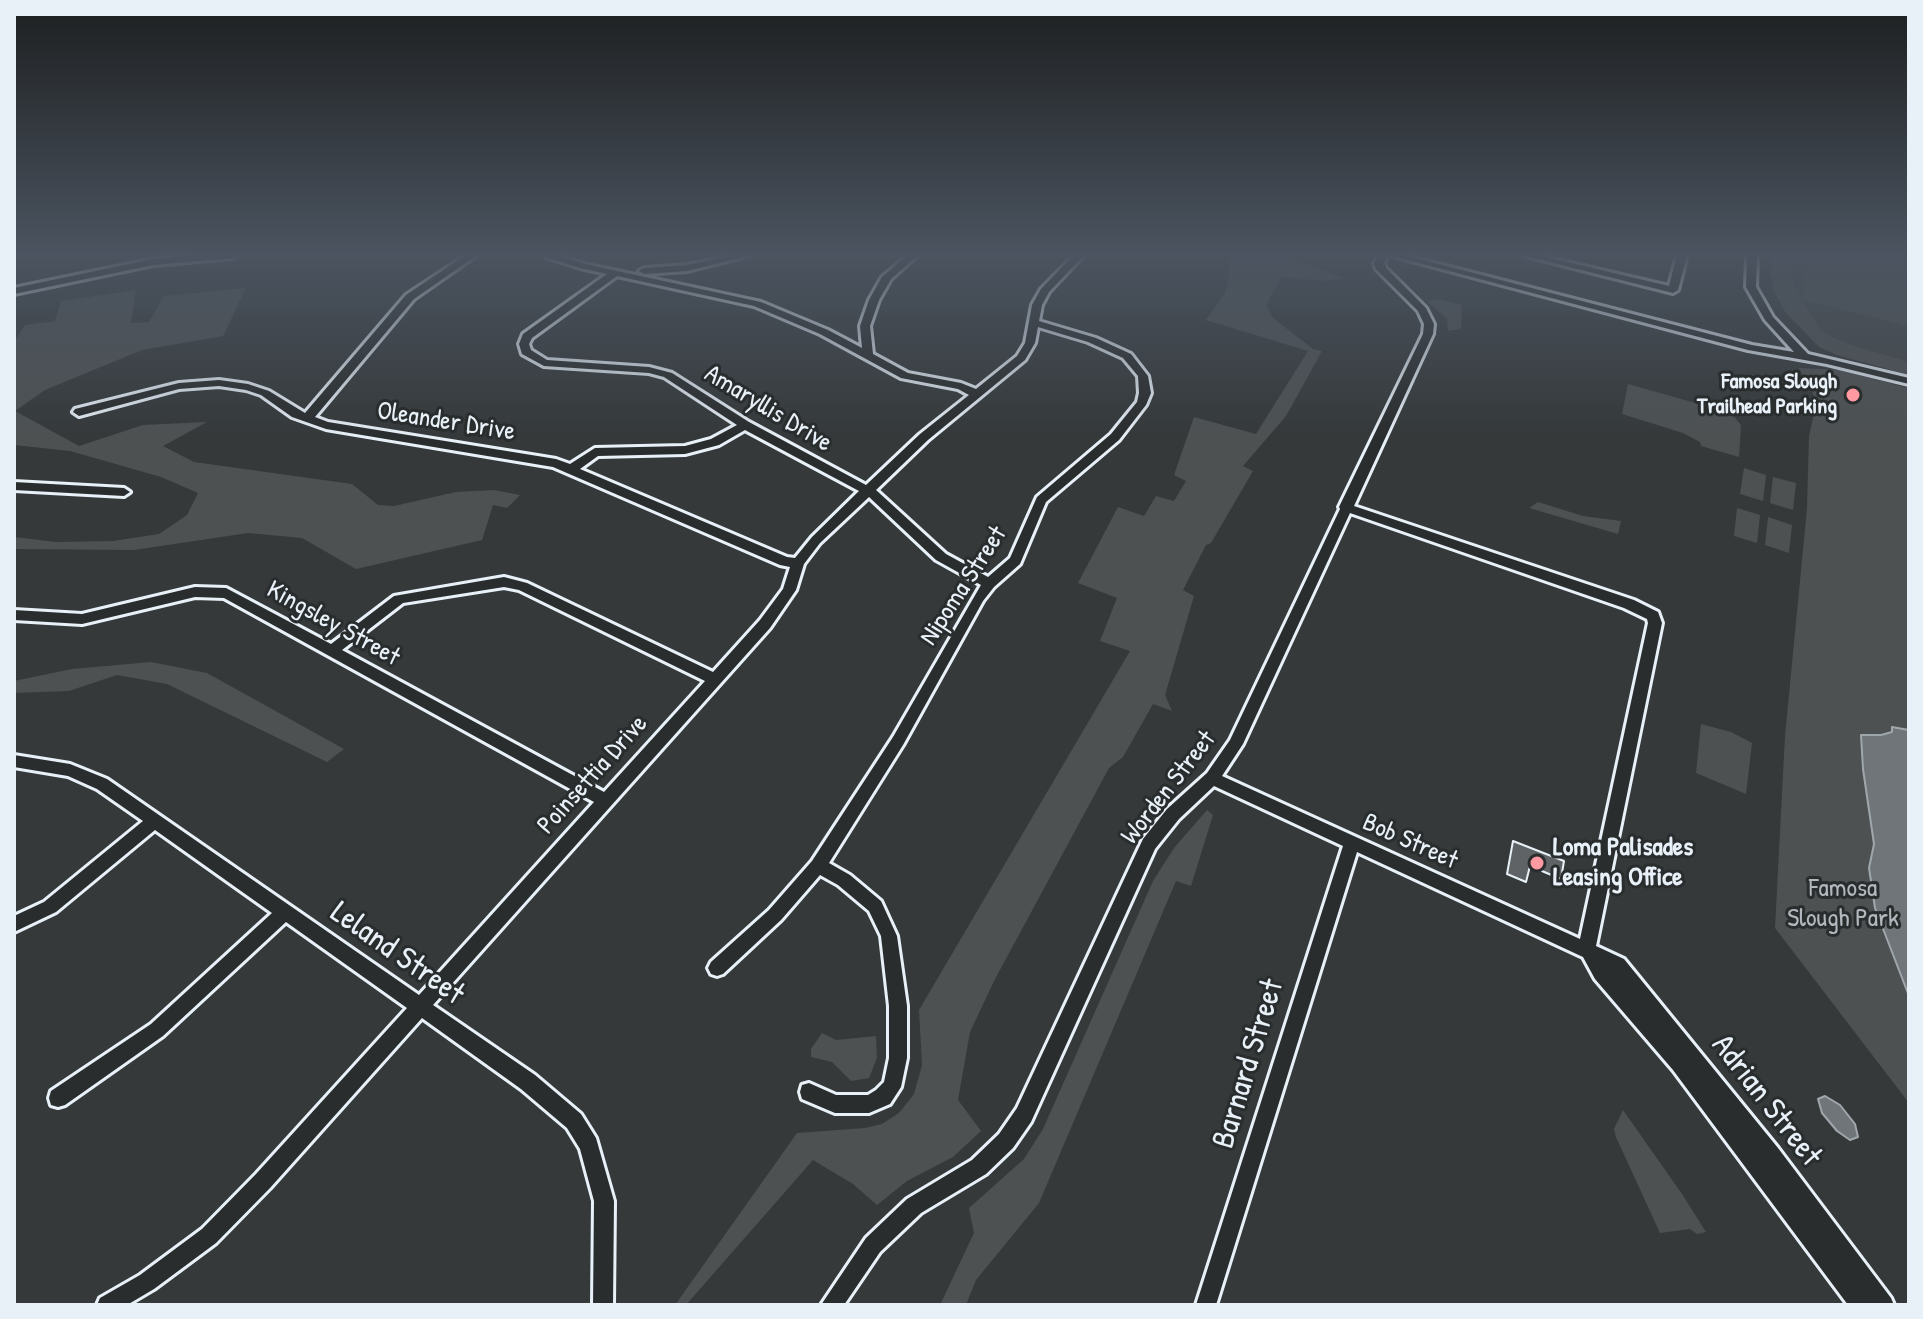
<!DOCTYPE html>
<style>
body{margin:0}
#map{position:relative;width:1923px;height:1319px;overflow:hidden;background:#35393a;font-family:"Patrick Hand",sans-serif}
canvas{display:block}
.frame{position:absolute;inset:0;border:16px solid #e8f1f8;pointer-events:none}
</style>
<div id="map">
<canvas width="1923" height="1319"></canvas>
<div class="frame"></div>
</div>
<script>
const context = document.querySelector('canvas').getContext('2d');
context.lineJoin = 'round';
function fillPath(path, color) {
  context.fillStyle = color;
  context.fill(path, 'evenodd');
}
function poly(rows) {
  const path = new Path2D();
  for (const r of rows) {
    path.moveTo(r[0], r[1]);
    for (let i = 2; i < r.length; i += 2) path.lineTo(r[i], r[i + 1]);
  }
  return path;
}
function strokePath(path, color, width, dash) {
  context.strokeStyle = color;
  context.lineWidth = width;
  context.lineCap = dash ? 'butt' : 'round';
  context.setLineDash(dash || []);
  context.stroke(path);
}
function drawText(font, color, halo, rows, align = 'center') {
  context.font = font + ' "Patrick Hand",sans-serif';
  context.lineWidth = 6;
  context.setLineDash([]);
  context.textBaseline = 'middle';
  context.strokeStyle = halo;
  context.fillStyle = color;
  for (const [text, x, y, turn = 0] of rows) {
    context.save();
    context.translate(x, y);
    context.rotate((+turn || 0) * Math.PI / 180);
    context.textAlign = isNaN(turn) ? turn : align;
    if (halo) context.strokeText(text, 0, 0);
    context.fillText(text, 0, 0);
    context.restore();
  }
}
fillPath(poly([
 [1774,255,1909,255,1909,372,1828,351,1778,291]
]), '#424647');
fillPath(poly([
 [1229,255,1280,255,1345,278,1325,281,1281,277,1266,305,1273,318,1313,349,1322,351,1286,416,1243,466,1253,471,1211,543,1206,545,1183,590,1194,596,1165,695,1172,711,1153,704,1123,757,1109,768,994,981,970,1032,958,1100,981,1131,953,1157,907,1181,877,1205,853,1184,813,1160,686,1305,675,1305,797,1133,865,1128,882,1124,899,1113,914,1094,922,1065,919,1010,1130,651,1100,641,1117,598,1078,583,1118,507,1144,516,1156,496,1174,501,1186,481,1174,475,1194,417,1256,434,1308,351,1206,320,1225,293,1229,278],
 [1774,255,1792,255,1794,287,1820,329,1829,336,1848,344,1909,362,1909,375,1837,355,1819,347,1786,313,1774,292,1770,272,1773,266,1769,264,1770,258],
 [1797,255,1909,255,1909,326,1803,300,1807,257],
 [246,288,223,336,142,350,45,390,15,411,79,446,143,425,207,422,163,446,194,462,352,484,378,505,394,506,456,492,494,490,520,495,507,508,493,505,482,540,356,569,302,538,248,533,134,550,14,549,14,537,56,542,113,541,159,534,187,515,198,493,161,477,70,451,14,445,14,342,25,325,55,321,61,301,136,290,131,323,149,322,164,296],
 [1438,299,1462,305,1461,329,1448,331,1447,319,1427,301],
 [1799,368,1840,370,1908,388,1909,1103,1775,928,1785,736,1807,508,1809,436,1817,401],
 [1628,384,1731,413,1741,425,1739,457,1701,446,1700,442,1683,433,1622,414],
 [1744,468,1766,475,1763,501,1740,494],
 [1773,477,1796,483,1793,510,1770,503],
 [1538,502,1583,516,1621,521,1618,534,1529,508],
 [1737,508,1760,515,1757,543,1734,536],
 [1768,517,1792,525,1789,553,1765,545],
 [151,662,207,673,344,749,327,762,167,684,117,675,69,691,14,693,14,681,72,669],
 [1701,724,1731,732,1752,743,1746,794,1696,773],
 [1207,810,1213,815,1191,886,1176,881,1039,1203,976,1280,966,1305,940,1305,974,1233,969,1208,1024,1159,1043,1129,1153,881,1174,848],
 [822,1033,836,1040,876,1036,877,1058,869,1078,851,1081,832,1062,811,1057,811,1049],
 [1623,1110,1682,1194,1706,1232,1697,1234,1690,1229,1660,1233,1616,1137,1614,1129]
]), '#4d5152');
const water = poly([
 [1892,727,1909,730,1909,996,1875,908,1869,868,1874,844,1863,769,1861,735,1881,735,1892,732,1892,727],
 [1825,1096,1840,1105,1855,1124,1858,1137,1850,1140,1837,1131,1822,1113,1818,1099,1825,1096]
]);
fillPath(water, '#707579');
strokePath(water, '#a0a7ac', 2);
const building = poly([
 [1513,841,1564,861,1561,879,1530,866,1526,882,1507,874,1513,841]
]);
fillPath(building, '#5f6365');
strokePath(building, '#e8f1f8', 2);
const minor = poly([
 [205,255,238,255,233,258,153,265,14,294,14,288,153,259,205,255],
 [466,255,477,255,414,299,315,417,328,422,556,459,570,464,595,448,685,446,711,439,737,425,664,377,649,373,544,366,522,354,519,344,523,334,607,274,580,268,546,257,544,255,557,255,585,264,761,302,828,330,862,348,860,326,869,300,882,277,908,255,918,255,891,279,879,300,870,326,873,354,908,373,961,383,976,389,1017,356,1025,343,1032,305,1041,289,1074,255,1084,255,1049,292,1042,305,1039,321,1096,338,1131,354,1148,376,1151,393,1146,405,1119,440,1046,502,1020,564,994,587,983,601,903,745,829,863,850,875,881,901,897,936,907,1006,907,1058,901,1087,890,1104,869,1113,835,1113,802,1099,800,1092,802,1085,809,1083,836,1095,868,1095,876,1090,884,1082,889,1058,889,1006,881,936,869,911,838,885,820,875,781,920,723,974,717,976,711,974,708,968,711,962,769,910,812,861,893,737,981,585,936,560,869,497,820,543,804,564,796,590,770,628,433,1005,535,1075,581,1114,596,1138,614,1201,613,1305,593,1305,594,1201,580,1149,567,1128,521,1089,422,1018,270,1188,216,1243,154,1289,127,1305,97,1305,100,1298,140,1275,202,1229,256,1174,407,1008,286,922,163,1036,65,1105,58,1107,51,1105,49,1098,51,1091,151,1024,272,913,155,830,56,912,14,932,14,916,44,902,143,821,97,789,68,776,14,767,14,755,70,764,107,779,419,995,594,802,224,598,195,597,82,624,14,620,14,610,82,614,195,587,226,588,331,644,394,596,504,577,527,583,713,672,760,620,783,589,790,567,780,565,553,467,326,429,292,417,261,395,246,390,219,386,179,389,79,416,73,412,75,409,179,383,219,380,248,384,269,391,305,413,406,295,466,255],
 [617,276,754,306,820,334,901,378,958,389,969,395,920,434,866,485,749,422,672,373,649,367,547,360,531,350,529,344,532,338,617,276],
 [1038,327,1088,342,1123,358,1138,376,1139,393,1137,402,1111,434,1037,497,1010,558,988,577,946,554,876,490,928,440,1025,360,1035,343,1038,327],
 [745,430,859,491,812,537,795,558,787,557,580,469,598,456,685,454,719,445,745,430],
 [504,587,519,590,705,681,604,792,342,650,403,603,504,587],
 [735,255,751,255,687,271,644,274,639,271,644,268,687,265,735,255],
 [1378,255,1388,255,1384,263,1386,268,1426,308,1434,324,1433,334,1354,506,1634,600,1658,612,1662,623,1596,946,1624,959,1778,1148,1891,1298,1894,1305,1848,1305,1673,1070,1595,979,1583,957,1357,852,1216,1305,1196,1305,1343,846,1214,786,1179,819,1155,849,1031,1122,1013,1148,986,1174,921,1213,880,1252,844,1305,821,1305,866,1238,907,1199,972,1160,999,1134,1017,1108,1143,839,1167,809,1207,773,1230,740,1340,509,1339,507,1423,334,1424,324,1418,311,1376,269,1374,263,1378,255],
 [1350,513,1624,608,1647,619,1648,623,1580,939,1222,776,1243,744,1350,513],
 [1389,255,1404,255,1752,345,1794,352,1765,320,1746,287,1747,255,1757,255,1756,287,1773,317,1808,354,1909,378,1909,384,1827,364,1748,350,1389,255],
 [1522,255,1537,255,1669,286,1677,255,1687,255,1678,290,1673,293,1522,255],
 [14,482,124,488,130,492,124,496,14,490,14,482]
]);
strokePath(minor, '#e8f1f8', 6);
fillPath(minor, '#2a2d2e');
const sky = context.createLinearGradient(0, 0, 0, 439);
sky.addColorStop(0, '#1d1f20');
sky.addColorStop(0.58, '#4b5460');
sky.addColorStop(1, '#4b546000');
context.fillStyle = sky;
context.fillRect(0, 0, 1923, 439);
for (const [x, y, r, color] of [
 [1853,395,8,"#ff9aa2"],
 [1537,863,8,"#ff9aa2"]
]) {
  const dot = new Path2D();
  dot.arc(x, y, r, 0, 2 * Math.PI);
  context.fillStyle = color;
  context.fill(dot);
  strokePath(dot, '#2a2d2e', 3);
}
drawText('bold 22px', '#e8f1f8', '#2a2d2e', [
 ["Famosa Slough",1837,382],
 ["Trailhead Parking",1837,407]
], 'right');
drawText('26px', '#e8f1f8', '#2a2d2e', [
 ["Amaryllis Drive",768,409,31],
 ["Oleander Drive",446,422,9],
 ["Nipoma Street",964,586,-57],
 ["Kingsley Street",333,624,29],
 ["Poinsettia Drive",593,775,-48],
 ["Worden Street",1169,788,-52],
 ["Bob Street",1410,842,24]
]);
drawText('bold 26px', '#e8f1f8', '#2a2d2e', [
 ["Loma Palisades",1553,848],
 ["Leasing Office",1553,878]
], 'left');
drawText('26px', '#b2b9be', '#2a2d2e', [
 ["Famosa",1843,889],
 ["Slough Park",1843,919]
]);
drawText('32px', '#e8f1f8', '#2a2d2e', [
 ["Leland Street",397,954,35],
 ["Barnard Street",1249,1064,-73],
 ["Adrian Street",1766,1101,52]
]);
</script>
